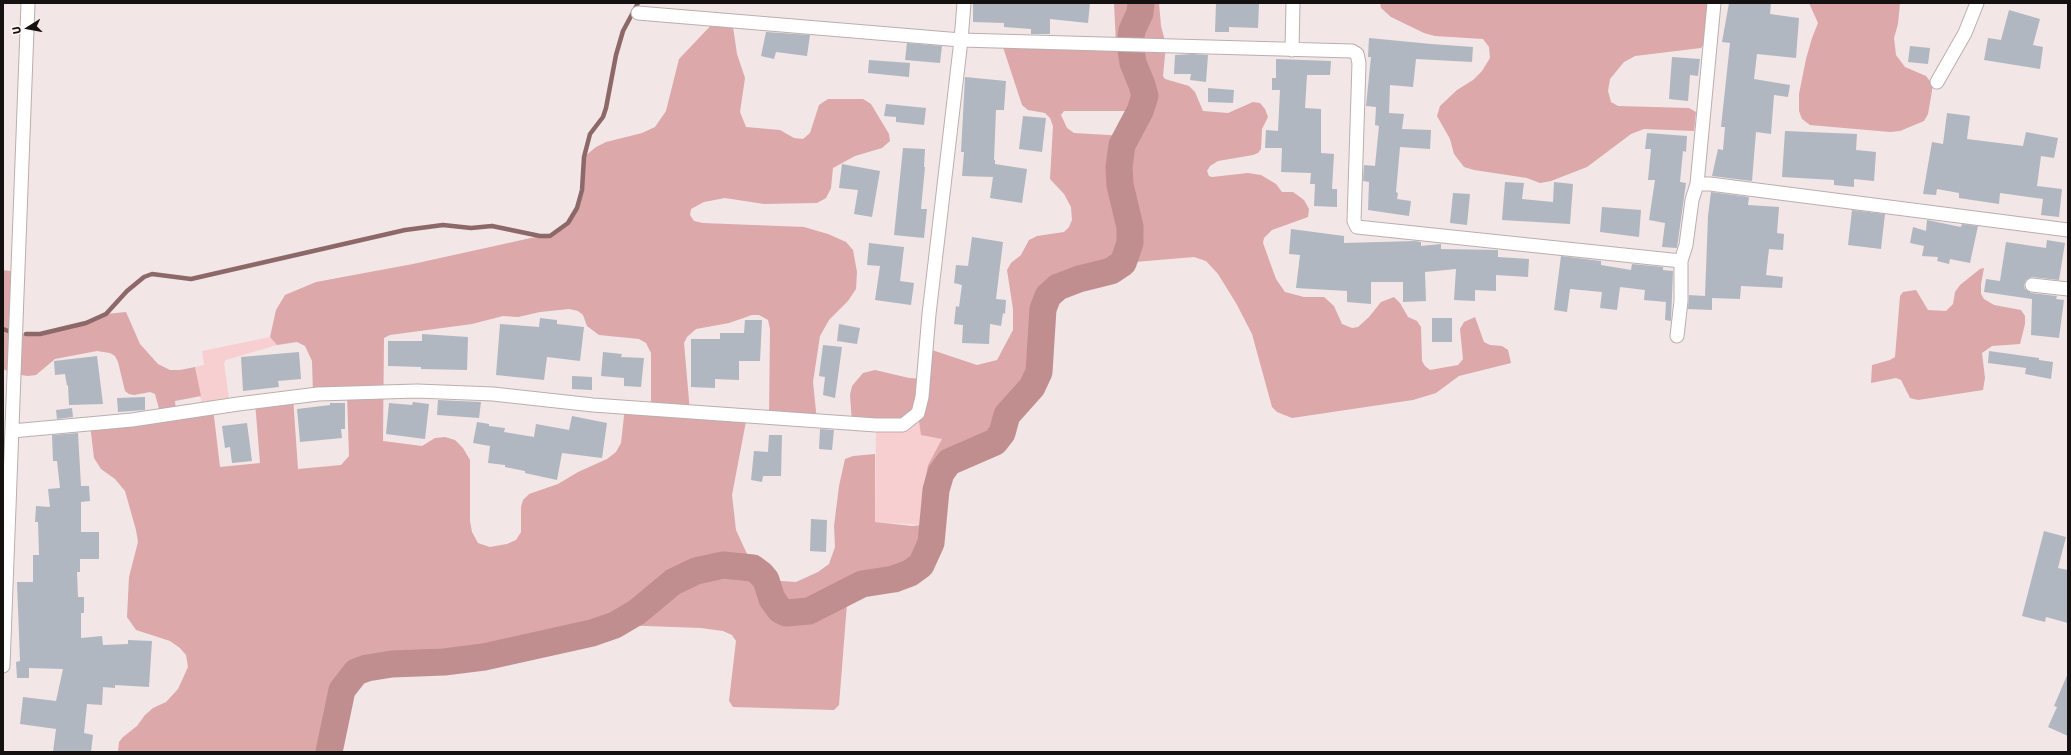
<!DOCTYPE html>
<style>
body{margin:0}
#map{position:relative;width:2071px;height:755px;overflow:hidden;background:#f3e6e6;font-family:Jost,sans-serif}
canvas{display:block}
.frame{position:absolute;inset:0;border:4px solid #161111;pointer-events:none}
.north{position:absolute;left:8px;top:8px;width:40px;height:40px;-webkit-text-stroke:3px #fff4f4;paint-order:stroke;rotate:259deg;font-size:11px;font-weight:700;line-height:16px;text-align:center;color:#161111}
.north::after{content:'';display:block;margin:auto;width:14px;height:18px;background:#161111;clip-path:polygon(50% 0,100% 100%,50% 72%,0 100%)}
</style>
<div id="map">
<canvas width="2071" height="755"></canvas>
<div class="frame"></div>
<div class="north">U</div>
</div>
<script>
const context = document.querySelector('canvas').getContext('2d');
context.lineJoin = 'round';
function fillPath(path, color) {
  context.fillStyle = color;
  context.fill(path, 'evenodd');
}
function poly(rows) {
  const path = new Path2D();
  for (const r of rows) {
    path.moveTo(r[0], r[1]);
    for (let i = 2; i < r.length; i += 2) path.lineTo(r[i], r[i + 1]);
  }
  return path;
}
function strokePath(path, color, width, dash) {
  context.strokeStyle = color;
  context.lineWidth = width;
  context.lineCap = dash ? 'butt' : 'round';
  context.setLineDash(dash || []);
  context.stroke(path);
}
fillPath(poly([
 [270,337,277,345,226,360,224,363,230,405,202,406,195,367,204,365,202,351],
 [918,413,942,439,928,465,924,484,923,525,875,522,876,425]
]), '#f8cfd0');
fillPath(poly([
 [1114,3,1159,3,1161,26,1166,45,1163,76,1165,79,1189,86,1195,92,1203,111,1228,113,1253,102,1260,103,1265,109,1268,117,1262,129,1261,149,1258,153,1253,155,1218,161,1210,166,1207,171,1209,176,1212,177,1248,173,1261,175,1276,184,1282,192,1293,192,1304,200,1309,209,1308,217,1272,230,1264,238,1263,243,1276,279,1285,292,1304,297,1324,297,1334,306,1342,324,1352,328,1358,327,1369,317,1381,302,1394,297,1400,303,1408,317,1417,321,1421,327,1422,361,1425,366,1430,370,1458,365,1463,359,1460,329,1464,322,1475,317,1484,342,1490,345,1502,346,1508,350,1511,363,1459,376,1436,393,1413,400,1292,418,1277,412,1272,407,1252,334,1236,303,1218,274,1206,261,1194,257,1123,263,1111,271,1079,279,1058,287,1048,296,1043,309,1039,372,1032,387,1007,415,1002,433,995,442,949,462,941,473,936,490,931,543,921,565,910,573,894,579,862,584,848,591,839,705,834,710,733,707,729,701,736,641,732,635,723,631,701,628,618,625,592,633,484,657,444,662,379,666,356,672,342,690,329,752,118,752,119,742,123,737,137,726,145,715,153,708,166,702,178,689,188,667,186,655,180,648,170,641,136,630,127,617,129,577,138,542,136,530,125,491,115,479,101,469,94,458,90,424,161,416,155,394,150,392,134,395,129,394,125,391,118,362,115,356,110,353,97,351,55,359,36,375,28,376,14,374,3,369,3,270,10,271,18,275,16,333,40,334,86,323,106,314,126,312,140,344,158,364,170,370,180,370,195,367,201,396,175,401,176,410,213,408,220,467,260,463,255,402,293,397,298,469,341,465,349,456,347,393,313,395,312,361,305,346,297,342,277,345,270,337,276,310,285,295,316,282,413,264,540,236,550,236,568,223,577,208,582,190,584,157,596,147,606,142,642,133,655,127,666,111,679,59,717,19,732,20,737,54,745,78,740,112,746,127,780,130,794,138,803,139,810,133,819,105,828,99,863,99,871,104,889,134,890,141,882,148,855,156,833,168,831,188,826,198,817,203,764,204,725,198,704,202,691,209,690,215,694,221,703,223,804,227,828,234,846,242,853,250,857,272,856,289,848,301,829,320,820,336,813,382,817,421,769,417,770,329,768,320,759,315,752,315,729,323,696,329,687,337,684,343,690,412,747,416,732,495,736,530,753,567,766,580,796,582,818,572,829,564,835,547,834,526,839,486,845,459,853,456,875,454,875,522,912,526,923,525,924,484,928,465,942,439,921,435,918,414,903,425,852,423,850,395,852,386,863,373,875,370,909,378,923,379,926,348,977,365,997,360,1013,330,1013,309,1007,270,1011,263,1021,255,1029,240,1037,236,1064,232,1069,227,1072,220,1071,207,1064,194,1050,179,1053,126,1050,118,1045,113,1028,110,1022,105,1001,41,1116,44],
 [1064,111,1140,111,1126,136,1074,133,1067,128,1061,115],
 [569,309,578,311,583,315,587,326,599,335,639,339,646,343,651,353,651,409,625,407,621,443,616,452,607,459,578,472,558,484,529,494,523,500,521,507,521,532,516,540,507,544,490,547,478,543,472,532,470,521,470,460,463,448,455,440,445,437,435,438,422,446,383,441,384,338,390,335,472,324,503,316,518,317,540,312],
 [1380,3,1708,3,1707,41,1701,48,1635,56,1624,62,1610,79,1608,91,1611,102,1618,106,1689,108,1696,112,1694,131,1644,129,1631,134,1587,167,1551,181,1540,183,1527,178,1474,170,1464,167,1454,154,1450,139,1437,116,1440,106,1457,90,1473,80,1482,71,1490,58,1489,47,1483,39,1435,36,1424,33,1391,17,1381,8],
 [1809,3,1900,3,1898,24,1894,38,1896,55,1905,67,1926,76,1933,85,1928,114,1924,121,1900,131,1890,132,1810,125,1802,119,1799,111,1799,94,1806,59,1812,38,1818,23],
 [1984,268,1981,284,1981,294,1984,299,1994,305,2021,310,2025,316,2025,324,2020,344,1992,346,1982,353,1985,378,1983,390,1918,400,1910,398,1901,380,1896,378,1871,383,1872,365,1890,360,1895,357,1900,296,1903,292,1916,290,1928,310,1946,311,1953,304,1955,292,1960,285,1980,269]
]), '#dca8a9');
strokePath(poly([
 [3,329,11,332],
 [26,334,40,334,86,323,106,314,127,291,144,277,152,274,191,279,405,230,443,225,471,228,492,226,540,236,550,236,568,223,577,208,582,190,584,157,590,134,603,117,606,108,616,55,623,31,638,3]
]), '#8d6869', 4.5);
strokePath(poly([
 [329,752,342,690,356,672,367,668,392,664,444,662,484,657,592,633,615,625,637,612,673,582,696,571,723,565,753,568,761,574,766,580,772,599,780,610,786,613,809,611,862,584,894,579,910,573,921,565,931,543,936,490,941,473,949,462,995,442,1002,433,1007,415,1032,387,1039,372,1043,309,1048,296,1058,287,1079,279,1111,271,1123,263,1130,243,1130,227,1120,185,1119,167,1122,145,1140,111,1145,96,1142,85,1133,63,1130,44,1132,30,1140,13,1141,3]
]), '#c08e8f', 27);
fillPath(poly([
 [973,3,1090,3,1088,23,1050,19,1050,34,1031,34,1031,29,1004,27,1004,23,973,22],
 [1216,3,1259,3,1258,28,1229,27,1229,32,1215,32],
 [1729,3,1771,3,1770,14,1799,18,1796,58,1757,54,1754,79,1790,85,1788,97,1774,95,1771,134,1756,132,1752,181,1712,176,1718,149,1723,150,1725,127,1721,127,1730,43,1722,42],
 [2009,10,2040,19,2033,45,2043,47,2040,69,1984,60,1988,38,2001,40],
 [766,32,810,35,807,56,776,52,774,59,761,56],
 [1369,38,1431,44,1473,47,1472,62,1416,59,1413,87,1390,85,1389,113,1404,114,1402,129,1431,130,1430,149,1400,147,1396,192,1398,193,1397,199,1411,201,1409,216,1368,210,1369,182,1363,181,1364,165,1375,166,1379,126,1375,125,1376,107,1366,106,1371,57,1368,57],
 [907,43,942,46,940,63,905,60],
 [1910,46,1930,48,1928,64,1908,62],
 [1192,54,1208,55,1206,82,1190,80,1191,74,1174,74,1175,55],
 [1672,57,1700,59,1698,76,1690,75,1688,101,1669,99],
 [1276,59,1331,61,1330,75,1307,75,1305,108,1321,109,1321,153,1334,154,1332,189,1337,189,1337,207,1314,206,1315,184,1310,184,1311,173,1281,172,1282,148,1265,148,1266,130,1278,131,1280,90,1272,90,1272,78,1276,78],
 [869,60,910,63,909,77,868,73],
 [965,77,1006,81,1004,110,996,110,994,160,995,160,995,164,1027,169,1022,203,990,198,993,177,962,176,964,152,961,152],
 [1208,88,1234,90,1233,103,1208,102],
 [886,104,926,108,924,125,896,122,896,117,884,116],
 [1947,113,1970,116,1967,139,2023,146,2026,132,2058,138,2054,158,2041,156,2037,186,2062,189,2059,217,2041,215,2043,199,2000,193,1999,204,1959,198,1959,193,1937,189,1936,195,1923,194,1932,142,1943,144],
 [1023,116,1046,118,1042,152,1019,149],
 [1785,131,1857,134,1856,150,1876,152,1874,181,1854,179,1854,187,1834,185,1834,180,1782,177],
 [1647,133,1687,136,1686,152,1683,151,1680,182,1686,183,1677,248,1662,247,1665,223,1649,220,1655,180,1648,180,1651,149,1645,149],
 [903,148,925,149,924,167,925,167,921,209,927,209,924,238,894,235],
 [842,164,880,171,872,217,854,214,858,190,839,188],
 [1505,182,1524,183,1522,199,1553,202,1554,182,1573,184,1570,224,1502,220],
 [1711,192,1749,197,1748,205,1779,207,1777,233,1784,234,1783,250,1769,249,1766,275,1783,277,1782,288,1741,286,1740,299,1712,298,1712,310,1688,309,1689,295,1705,296,1708,216],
 [1453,193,1470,194,1467,225,1450,223],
 [1602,207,1641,210,1639,237,1600,232],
 [1852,210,1885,214,1881,249,1848,245],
 [1927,220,1961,227,1962,224,1978,226,1970,263,1950,259,1949,264,1937,261,1938,257,1922,256,1924,246,1910,243,1913,227,1926,231],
 [1291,229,1344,236,1344,243,1415,241,1421,242,1421,246,1441,244,1441,249,1498,250,1498,257,1529,259,1528,277,1496,275,1496,291,1475,290,1475,301,1454,300,1456,269,1425,272,1426,301,1403,302,1403,282,1371,282,1371,304,1347,302,1347,291,1296,288,1300,255,1289,254],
 [972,237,1003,242,996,299,1006,300,1005,314,1003,313,1001,326,990,324,989,344,962,343,963,325,954,324,956,306,959,307,962,285,954,283,956,265,968,266],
 [2047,240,2065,243,2059,280,2032,277,2026,280,2024,285,2025,289,2031,293,2057,296,2056,299,2064,300,2059,338,2031,335,2032,299,1984,292,1986,279,2000,281,2006,242,2046,248],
 [869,243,904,247,900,281,914,283,911,305,875,300,880,266,867,265],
 [1561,256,1601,261,1601,265,1631,270,1632,264,1663,267,1663,270,1673,271,1671,321,1665,320,1666,302,1644,300,1645,290,1620,287,1617,310,1600,308,1602,292,1570,289,1567,312,1554,310],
 [540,318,557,320,557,324,584,327,580,361,547,357,544,380,496,375,500,324,539,327],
 [1432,318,1452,318,1452,342,1432,342],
 [745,320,762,320,760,361,739,361,739,380,715,379,715,388,691,387,691,339,720,339,720,333,744,333],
 [839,324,860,328,857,344,837,341],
 [422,334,468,337,467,370,421,369,421,367,388,366,388,341,422,341],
 [823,345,842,347,835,398,823,395,825,377,819,376],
 [1989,351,2039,358,2039,360,2053,362,2051,379,2025,374,2026,368,1988,363],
 [299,352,301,379,278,381,279,387,243,391,241,357],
 [603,352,622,354,621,357,644,358,641,387,624,386,624,378,601,376],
 [97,356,103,404,69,405,68,385,67,386,65,374,55,375,54,361],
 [572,376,592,377,592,390,572,389],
 [145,397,145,410,118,412,117,398],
 [438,400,481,402,479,418,437,415],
 [413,402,429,404,425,439,386,434,389,403,412,405],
 [330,403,345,403,345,429,341,429,342,438,300,442,297,409,330,405],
 [72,408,73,417,57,419,56,410],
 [572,416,607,423,602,458,562,453,557,480,525,473,525,471,505,467,505,465,488,463,490,446,473,443,477,422,489,424,489,426,505,428,504,432,534,437,536,424,569,430],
 [247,423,252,461,232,463,230,447,225,448,222,426],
 [820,429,834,430,832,450,819,449],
 [78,433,81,486,89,486,90,501,81,502,81,532,99,532,99,559,80,559,80,572,77,572,78,597,84,597,84,613,81,613,81,638,102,636,103,645,128,644,128,640,152,641,149,687,115,685,115,688,103,687,102,705,87,704,84,733,93,735,91,752,53,752,56,729,20,724,23,697,56,701,63,669,29,668,29,678,17,678,16,662,20,661,17,582,33,582,33,555,39,555,38,522,35,522,36,506,50,507,48,489,60,488,57,461,53,461,52,435],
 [769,435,782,435,781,476,763,476,762,482,751,480,754,451,768,452],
 [811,519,827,520,826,552,810,551],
 [2044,531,2066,537,2058,568,2068,570,2068,623,2046,617,2045,622,2022,616],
 [2068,673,2068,736,2048,727,2057,707,2054,706]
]), '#b0b7c0');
const minor = poly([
 [638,13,961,40,1352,51,1357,54,1359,63,1354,221,1357,227,1681,261,1686,245,1692,200,1697,184,1710,184,2068,230],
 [1292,50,1293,3],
 [1937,82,1965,33,1977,3],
 [1697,184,1714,3],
 [2032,285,2068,289],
 [1677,336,1681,301,1681,261],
 [12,431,132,420,238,404,318,394,417,391,493,394,593,405,876,425,903,425,918,413,922,397,929,314,961,40,964,3],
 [3,666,28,3]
]);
strokePath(minor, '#bbaeae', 15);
strokePath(minor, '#fff', 13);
</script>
